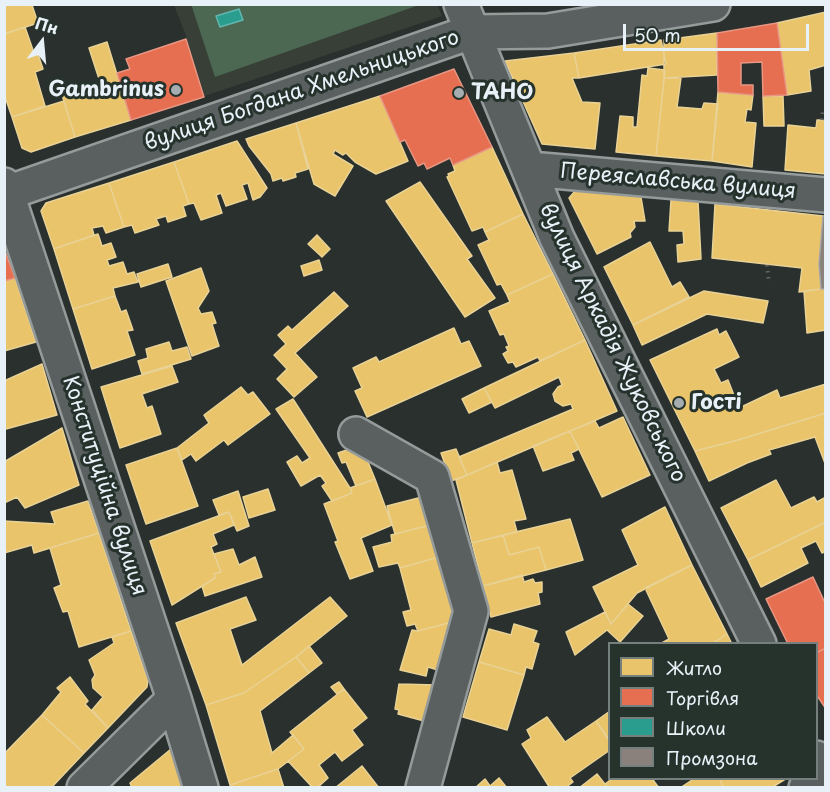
<!DOCTYPE html>
<meta charset="utf-8">
<style>
body{margin:0}
#map{position:relative;width:830px;height:792px;overflow:hidden;background:#29302d;font-family:"Playpen Sans",sans-serif}
canvas{display:block}
.frame{position:absolute;inset:0;border:6px solid #e8f1f8;pointer-events:none}
.legend{position:absolute;left:608px;top:642px;width:210px;height:138px;box-sizing:border-box;background:#26332d;border:2px solid #747f7e;margin:0;padding:8px 10px;list-style:none;font-size:18px;color:#e8f1f8}
.legend li{display:flex;align-items:center;gap:12px;height:30px}
.legend b{width:30px;border:2px solid #747f7e}
.north{position:absolute;left:12px;top:12px;width:60px;height:60px;-webkit-text-stroke:4px #26332d;paint-order:stroke;rotate:16deg;font-size:16px;font-weight:700;line-height:24px;text-align:center;color:#e8f1f8}
.north::after{content:'';display:block;margin:auto;width:21px;height:27px;background:#e8f1f8;clip-path:polygon(50% 0,100% 100%,50% 72%,0 100%)}
.scale{position:absolute;left:623px;top:24px;width:186px;height:27px;box-sizing:border-box;border:3px solid #e8f1f8;border-top:0;padding-left:8px;font-size:18px;line-height:21px;white-space:nowrap;color:#e8f1f8;-webkit-text-stroke:4px #26332d;paint-order:stroke}
</style>
<div id="map">
<canvas width="830" height="792"></canvas>
<div class="frame"></div>
<ul class="legend">
<li><b style="height:16px;background:#e9c46a"></b>Житло</li>
<li><b style="height:16px;background:#e76f51"></b>Торгівля</li>
<li><b style="height:16px;background:#2a9d8f"></b>Школи</li>
<li><b style="height:16px;background:#8a817c"></b>Промзона</li>
</ul>
<div class="north">Пн</div>
<div class="scale">50 m</div>
</div>
<script>
const context = document.querySelector('canvas').getContext('2d');
context.lineJoin = 'round';
function fillPath(path, color) {
  context.fillStyle = color;
  context.fill(path, 'evenodd');
}
function poly(rows) {
  const path = new Path2D();
  for (const r of rows) {
    path.moveTo(r[0], r[1]);
    for (let i = 2; i < r.length; i += 2) path.lineTo(r[i], r[i + 1]);
  }
  return path;
}
function strokePath(path, color, width, dash) {
  context.strokeStyle = color;
  context.lineWidth = width;
  context.lineCap = dash ? 'butt' : 'round';
  context.setLineDash(dash || []);
  context.stroke(path);
}
function drawText(font, color, halo, rows, align = 'center') {
  context.font = font + ' "Playpen Sans",sans-serif';
  context.lineWidth = 6;
  context.setLineDash([]);
  context.textBaseline = 'middle';
  context.strokeStyle = halo;
  context.fillStyle = color;
  for (const [text, x, y, turn = 0] of rows) {
    context.save();
    context.translate(x, y);
    context.rotate((+turn || 0) * Math.PI / 180);
    context.textAlign = isNaN(turn) ? turn : align;
    if (halo) context.strokeText(text, 0, 0);
    context.fillText(text, 0, 0);
    context.restore();
  }
}
fillPath(poly([
 [437,4,442,16,205,96,186,36,174,5]
]), '#373f36');
fillPath(poly([
 [191,4,419,5,215,77]
]), '#4c6752');
const homes = poly([
 [4,4,33,4,32,5,38,23,4,34,4,4],
 [826,12,826,65,809,70,811,91,787,95,777,23,826,12],
 [25,27,34,53,37,51,43,69,35,72,45,106,12,117,4,94,4,34,25,27],
 [717,33,717,75,664,78,664,40,717,33],
 [661,40,666,64,579,78,574,53,661,40],
 [107,42,131,120,75,137,62,95,100,82,89,48,107,42],
 [574,53,579,78,572,78,582,102,600,103,595,149,542,144,505,61,574,53],
 [648,68,665,70,656,156,616,152,620,116,633,117,633,127,637,127,642,75,647,76,648,68],
 [664,78,681,78,677,107,702,109,704,103,718,104,712,161,656,156,664,78],
 [718,92,753,95,751,110,747,109,745,122,756,123,752,167,712,161,718,92],
 [380,96,408,161,376,174,355,162,346,153,343,155,335,150,333,154,353,166,335,196,314,184,296,123,380,96],
 [763,96,783,96,784,126,764,126,763,96],
 [64,101,75,137,31,152,22,148,12,117,64,101],
 [817,120,826,120,826,174,785,170,788,125,816,128,817,120],
 [296,123,308,169,295,173,296,177,283,181,282,178,273,181,271,174,249,146,246,139,296,123],
 [237,141,267,188,260,197,253,200,248,183,242,185,247,199,226,206,221,193,216,195,222,213,201,220,194,203,189,204,174,162,237,141],
 [492,147,523,214,485,232,483,227,472,231,447,177,449,176,448,174,455,171,453,165,492,147],
 [174,162,189,204,183,206,186,216,168,222,166,216,156,219,159,225,135,233,132,225,124,227,109,183,174,162],
 [420,182,472,256,467,259,495,298,465,317,386,201,420,182],
 [109,183,124,227,106,233,103,226,92,228,94,235,54,249,41,211,46,203,109,183],
 [576,190,641,197,645,221,634,221,635,227,630,233,631,237,597,254,569,198,576,190],
 [671,200,698,201,701,259,678,262,677,245,684,244,683,231,669,231,671,200],
 [715,204,823,216,819,264,821,289,799,292,802,268,712,258,715,204],
 [523,214,553,274,507,295,501,284,497,285,478,245,489,240,485,232,523,214],
 [98,234,102,246,111,243,116,257,107,260,109,266,123,262,127,274,134,272,138,282,113,288,115,296,73,309,54,249,98,234],
 [317,235,330,249,322,257,308,244,317,235],
 [650,242,672,287,680,282,689,297,633,325,604,267,650,242],
 [319,260,322,270,304,276,301,266,319,260],
 [168,264,172,277,141,287,137,274,168,264],
 [201,268,209,291,198,308,201,314,212,312,216,323,212,324,219,346,192,356,166,281,201,268],
 [553,274,585,340,540,361,538,357,516,367,513,362,508,363,503,354,508,351,506,347,509,346,504,334,500,335,489,311,510,302,507,295,553,274],
 [15,278,36,342,4,351,4,281,15,278],
 [821,289,826,289,826,330,807,333,804,291,821,289],
 [704,291,768,301,763,323,707,314,642,345,633,325,704,291],
 [334,292,348,306,295,353,317,377,294,397,277,379,287,369,274,355,286,344,278,335,288,326,292,330,334,292],
 [115,296,121,312,126,310,133,330,127,331,135,355,92,369,73,309,115,296],
 [454,328,461,344,469,341,481,366,367,417,355,391,362,388,353,368,376,357,379,362,454,328],
 [717,329,719,335,726,331,739,357,714,369,721,383,728,380,739,408,777,390,780,398,826,384,826,413,738,440,695,451,650,360,717,329],
 [585,340,617,411,467,475,459,457,573,409,571,404,563,406,555,401,553,394,558,387,562,385,559,377,495,408,484,388,585,340],
 [169,342,172,351,187,347,191,359,142,374,138,361,148,358,146,349,169,342],
 [42,364,57,415,6,429,4,428,4,381,42,364],
 [172,366,178,382,142,394,147,408,152,406,161,434,120,448,101,387,172,366],
 [241,387,248,395,253,392,270,414,228,445,224,440,196,461,191,454,182,460,177,448,209,423,204,415,241,387],
 [484,388,492,402,469,413,462,399,484,388],
 [293,399,350,488,352,493,332,501,322,486,326,483,320,475,301,486,287,462,297,456,302,463,310,458,276,409,293,399],
 [826,413,826,466,815,437,769,450,771,454,747,463,709,481,695,451,738,440,826,413],
 [623,417,650,475,602,497,570,431,595,421,599,428,623,417],
 [62,428,79,485,25,508,17,497,4,503,4,462,62,428],
 [570,431,579,449,571,453,574,460,543,471,533,446,570,431],
 [361,445,375,479,356,486,346,462,342,463,338,453,361,445],
 [177,448,198,506,146,524,126,465,177,448],
 [456,449,467,475,451,481,441,453,456,449],
 [497,462,500,473,512,470,526,519,514,521,517,532,472,543,456,480,497,462],
 [375,479,392,525,361,538,373,571,350,579,335,542,338,541,324,504,352,493,350,488,375,479],
 [776,480,791,508,814,497,817,502,826,497,826,522,748,560,721,508,776,480],
 [268,489,275,510,249,518,243,497,268,489],
 [238,491,249,526,237,531,229,512,219,515,213,500,238,491],
 [422,497,430,525,395,534,387,506,422,497],
 [88,501,99,533,34,553,32,545,4,553,4,521,55,524,51,512,88,501],
 [665,507,692,565,637,593,611,624,593,587,638,565,622,530,665,507],
 [229,512,234,525,213,534,217,544,211,547,221,572,214,574,215,578,172,605,150,541,229,512],
 [570,519,583,560,546,570,539,547,509,555,503,535,570,519],
 [826,522,826,551,822,553,816,541,801,548,808,563,761,587,748,560,826,522],
 [430,525,439,557,400,568,398,563,379,567,373,547,392,542,391,535,430,525],
 [99,533,131,631,79,647,68,611,63,612,54,588,61,585,50,548,99,533],
 [503,535,509,555,539,547,546,570,483,586,472,543,503,535],
 [233,549,239,565,255,557,262,577,205,596,202,586,215,578,214,574,221,572,214,554,233,549],
 [439,557,456,621,418,631,415,624,407,626,403,612,411,610,400,568,439,557],
 [692,565,727,634,712,644,660,644,669,639,645,588,692,565],
 [522,575,524,582,533,579,535,583,542,582,542,592,538,593,540,604,491,617,483,586,522,575],
 [246,597,256,620,230,629,242,665,330,597,347,616,296,657,244,693,206,705,176,623,246,597],
 [628,604,643,616,620,642,607,630,575,655,566,632,605,612,611,624,628,604],
 [456,621,441,671,428,667,426,676,400,670,412,630,418,631,456,621],
 [514,624,537,631,533,642,539,644,532,669,526,667,524,675,479,662,489,629,511,635,514,624],
 [131,631,148,680,147,687,108,728,92,710,103,697,93,688,92,680,95,675,89,660,114,643,112,637,131,631],
 [727,634,732,644,712,644,727,634],
 [309,646,322,663,309,673,296,657,309,646],
 [296,657,309,673,260,711,272,753,293,735,304,749,278,769,230,785,206,705,244,693,296,657],
 [479,662,524,675,507,730,463,717,479,662],
 [70,677,88,701,85,704,108,728,84,753,42,715,61,692,57,688,70,677],
 [339,682,344,689,337,694,331,687,339,682],
 [399,684,436,685,424,721,398,714,399,710,395,709,399,684],
 [344,689,367,718,352,730,363,745,342,761,335,752,319,765,328,778,317,788,313,788,288,761,304,749,290,732,344,689],
 [610,711,610,738,608,739,596,721,610,711],
 [42,715,84,753,51,788,4,788,4,754,42,715],
 [547,717,565,742,596,721,610,741,610,750,570,778,573,782,565,788,557,786,550,788,522,744,531,738,527,730,547,717],
 [171,749,182,788,132,788,130,783,171,749],
 [362,766,379,788,335,788,362,766],
 [278,769,284,788,231,788,230,785,278,769],
 [597,774,608,788,579,788,597,774],
 [499,778,507,788,475,788,485,779,490,786,499,778],
 [613,778,657,778,653,780,659,788,608,788,605,784,613,778],
 [695,778,719,778,724,788,680,788,695,778],
 [719,778,787,778,771,788,724,788,719,778]
]);
fillPath(homes, '#e9c46a');
strokePath(homes, '#e9d295', 1.5);
const shops = poly([
 [777,23,787,95,763,96,762,62,741,63,741,85,753,85,753,95,718,92,717,33,777,23],
 [186,39,204,97,131,120,117,73,130,69,126,59,186,39],
 [454,69,492,147,453,165,450,158,427,169,424,163,418,166,405,140,400,142,380,96,454,69],
 [4,248,15,278,4,281,4,248],
 [813,577,826,605,826,648,816,653,816,644,788,644,766,599,813,577],
 [826,648,826,709,816,694,816,653,826,648]
]);
fillPath(shops, '#e76f51');
strokePath(shops, '#e79683', 1.5);
const schools = poly([
 [239,9,243,20,220,27,216,16,239,9]
]);
fillPath(schools, '#2a9d8f');
strokePath(schools, '#63b6ae', 1.5);
const industry = poly([
 [823,216,826,216,826,289,821,289,819,264,823,216]
]);
fillPath(industry, '#8a817c');
strokePath(industry, '#a6a3a1', 1.5);
const minor = poly([
 [461,4,557,238,759,644],
 [530,169,826,195],
 [4,185,174,699,201,788],
 [4,194,471,32,548,31,713,4],
 [356,434,432,477,471,611,423,788],
 [84,788,174,699],
 [806,788,825,774,816,758]
]);
strokePath(minor, '#959a9a', 38);
strokePath(poly([
 [822,120,823,109],
 [767,265,769,283]
]), '#626665', 4, [1.5, 4.5]);
strokePath(minor, '#5a6060', 33);
for (const [x, y, r, color] of [
 [176,90,6,"#a5adb1"],
 [459,93,6,"#a5adb1"],
 [679,403,6,"#a5adb1"]
]) {
  const dot = new Path2D();
  dot.arc(x, y, r, 0, 2 * Math.PI);
  context.fillStyle = color;
  context.fill(dot);
  strokePath(dot, '#26332d', 2);
}
drawText('bold 21px', '#e8f1f8', '#26332d', [
 ["Gambrinus",164,90,"right"],
 ["TAHO",471,93],
 ["Гості",691,403]
], 'left');
drawText('21px', '#e8f1f8', '#26332d', [
 ["вулиця Богдана Хмельницького",302,91,-19],
 ["Переяславська вулиця",678,182,5],
 ["вулиця Аркадія Жуковського",612,343,64],
 ["Конституційна вулиця",104,486,72]
]);
</script>
